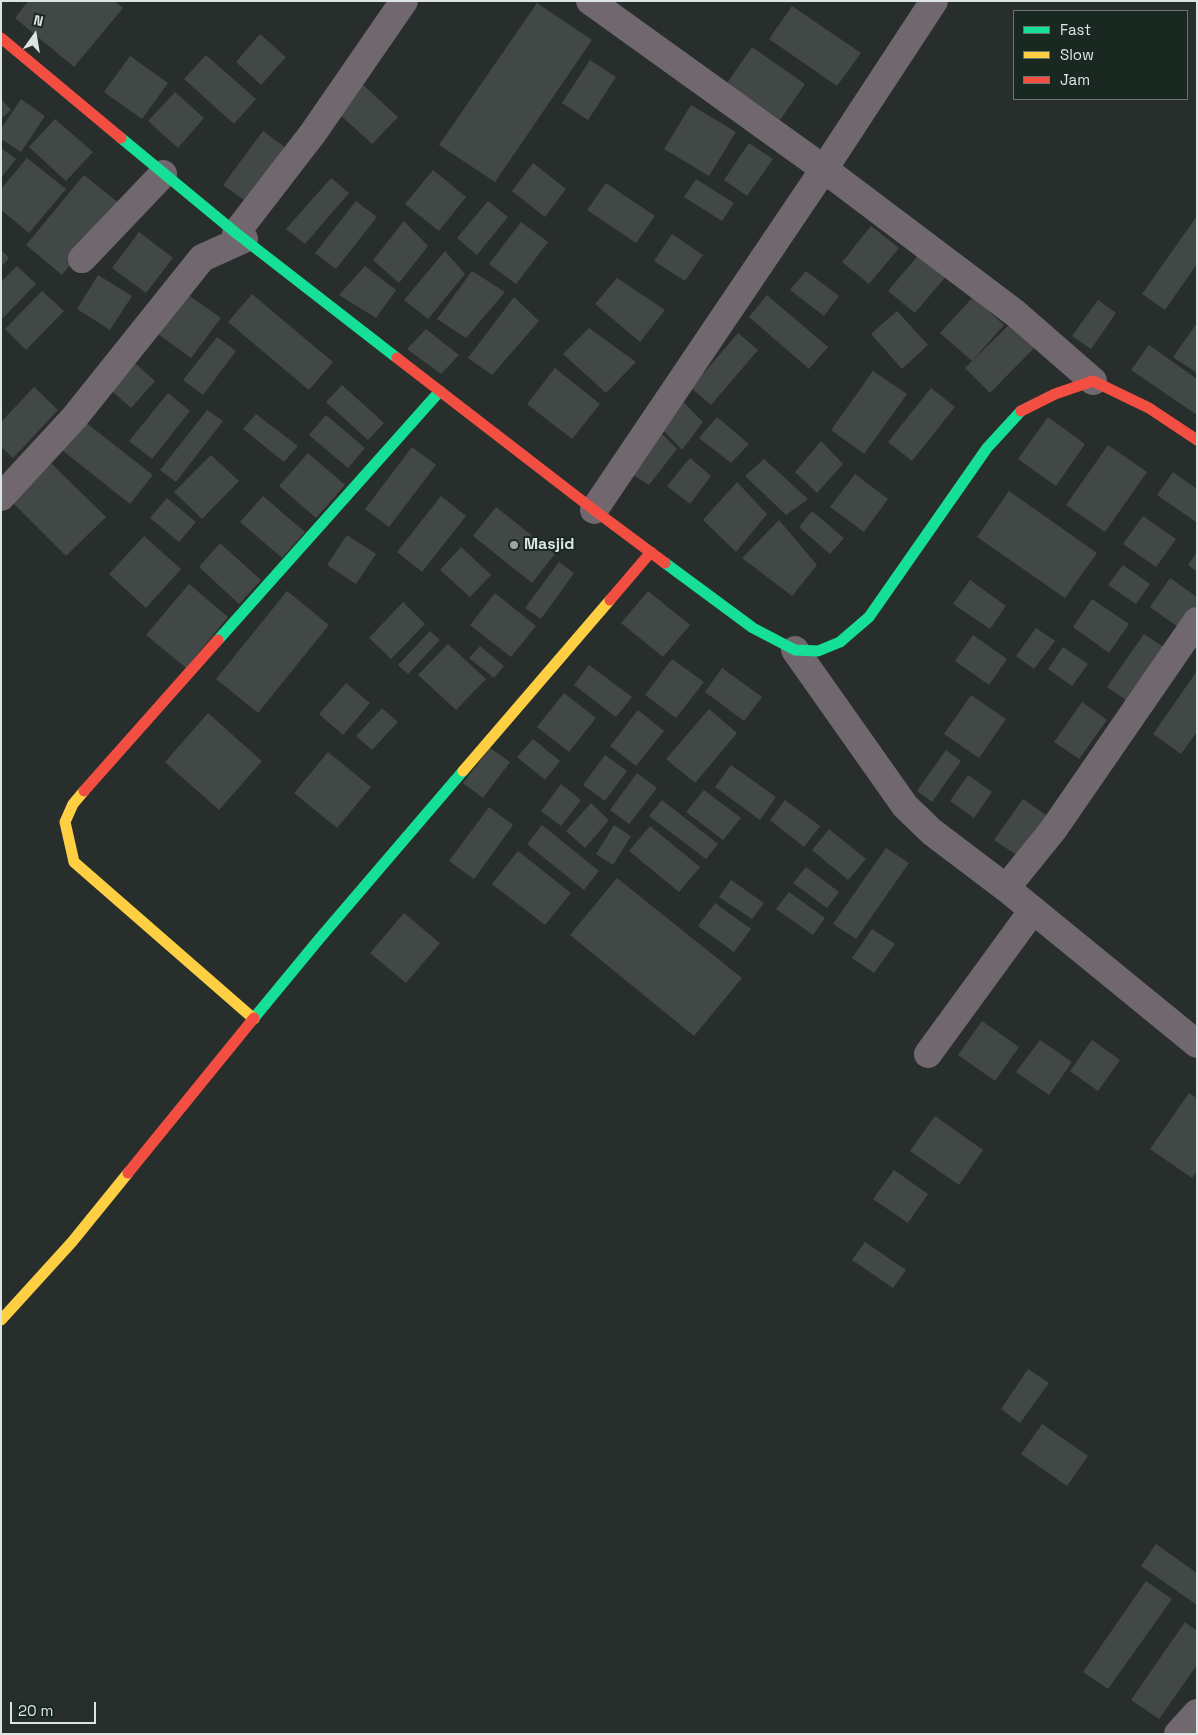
<!DOCTYPE html>
<style>
body{margin:0}
#map{position:relative;width:1198px;height:1735px;overflow:hidden;background:#282e2b;font-family:"Space Grotesk",sans-serif}
canvas{display:block}
.frame{position:absolute;inset:0;border:2px solid #dce5e1;pointer-events:none}
.legend{position:absolute;left:1013px;top:10px;width:175px;height:90px;box-sizing:border-box;background:#1a2822;border:1px solid #68746e;margin:0;padding:6px 9px;list-style:none;font-size:15px;color:#dce5e1}
.legend li{display:flex;align-items:center;gap:10px;height:25px}
.legend b{width:25px;border:1px solid #68746e}
.north{position:absolute;left:10px;top:10px;width:50px;height:50px;-webkit-text-stroke:4px #1a2822;paint-order:stroke;rotate:13deg;font-size:14px;font-weight:700;line-height:20px;text-align:center;color:#dce5e1}
.north::after{content:'';display:block;margin:auto;width:18px;height:22px;background:#dce5e1;clip-path:polygon(50% 0,100% 100%,50% 72%,0 100%)}
.scale{position:absolute;left:10px;top:1702px;width:86px;height:22px;box-sizing:border-box;border:2px solid #dce5e1;border-top:0;padding-left:6px;font-size:15px;line-height:18px;white-space:nowrap;color:#dce5e1;-webkit-text-stroke:4px #1a2822;paint-order:stroke}
</style>
<div id="map">
<canvas width="1198" height="1735"></canvas>
<div class="frame"></div>
<ul class="legend">
<li><b style="height:6px;background:#16e098"></b>Fast</li>
<li><b style="height:6px;background:#ffcf43"></b>Slow</li>
<li><b style="height:6px;background:#f24e42"></b>Jam</li>
</ul>
<div class="north">N</div>
<div class="scale">20 m</div>
</div>
<script>
const context = document.querySelector('canvas').getContext('2d');
context.lineJoin = 'round';
function fillPath(path, color) {
  context.fillStyle = color;
  context.fill(path, 'evenodd');
}
function poly(rows) {
  const path = new Path2D();
  for (const r of rows) {
    path.moveTo(r[0], r[1]);
    for (let i = 2; i < r.length; i += 2) path.lineTo(r[i], r[i + 1]);
  }
  return path;
}
function strokePath(path, color, width, dash) {
  context.strokeStyle = color;
  context.lineWidth = width;
  context.lineCap = dash ? 'butt' : 'round';
  context.setLineDash(dash || []);
  context.stroke(path);
}
function drawText(font, color, halo, rows, align = 'center') {
  context.font = font + ' "Space Grotesk",sans-serif';
  context.lineWidth = 4;
  context.setLineDash([]);
  context.textBaseline = 'middle';
  context.strokeStyle = halo;
  context.fillStyle = color;
  for (const [text, x, y, turn = 0] of rows) {
    context.save();
    context.translate(x, y);
    context.rotate((+turn || 0) * Math.PI / 180);
    context.textAlign = isNaN(turn) ? turn : align;
    if (halo) context.strokeText(text, 0, 0);
    context.fillText(text, 0, 0);
    context.restore();
  }
}
fillPath(poly([
 [28,1,115,1,123,8,74,67,15,18],
 [537,3,592,40,495,182,439,145],
 [792,6,861,53,837,86,769,39],
 [260,34,286,57,261,85,236,62],
 [752,47,805,84,780,120,727,83],
 [206,55,256,99,234,124,184,79],
 [130,56,168,83,142,119,104,92],
 [590,60,616,77,588,120,562,103],
 [362,84,398,117,372,144,336,111],
 [175,92,204,118,178,148,148,121],
 [1,99,11,110,1,119],
 [21,99,45,116,21,152,1,139,1,129],
 [691,105,736,132,709,176,664,149],
 [55,119,93,152,66,181,29,147],
 [263,131,290,151,251,205,223,185],
 [749,143,773,159,747,196,724,180],
 [1,148,16,159,1,178],
 [27,158,66,189,29,233,1,210,1,189],
 [533,163,566,189,545,217,512,191],
 [433,170,466,197,439,231,405,204],
 [84,175,120,204,62,275,26,245],
 [331,178,349,193,305,244,286,229],
 [696,179,734,203,722,221,684,197],
 [606,183,655,216,636,243,587,210],
 [356,201,377,217,336,269,315,253],
 [488,201,508,217,477,255,457,238],
 [1197,216,1197,264,1165,310,1142,294],
 [404,221,428,246,399,283,373,260],
 [521,222,548,242,516,284,489,264],
 [871,226,899,248,869,284,842,262],
 [139,232,173,258,146,293,112,268],
 [672,234,703,255,685,281,654,261],
 [1,250,9,258,1,267],
 [445,251,465,274,428,319,404,300],
 [920,253,947,275,915,313,888,291],
 [17,266,36,284,1,320,1,282],
 [365,266,396,290,376,318,339,295],
 [472,271,505,292,466,338,437,319],
 [806,271,839,296,824,316,790,290],
 [98,275,132,296,110,330,77,309],
 [617,278,665,310,640,342,595,304],
 [42,291,64,311,26,350,5,329],
 [184,292,221,318,191,358,155,332],
 [252,294,333,362,309,390,228,322],
 [767,295,828,347,809,369,749,317],
 [514,297,539,321,492,375,468,358],
 [973,297,1004,325,972,361,940,333],
 [1098,300,1116,313,1091,349,1072,336],
 [897,311,928,345,902,369,871,334],
 [1011,323,1035,347,990,393,965,368],
 [1197,323,1197,373,1173,357],
 [589,328,636,362,606,393,563,354],
 [426,329,459,355,441,374,407,349],
 [738,333,758,350,711,405,691,388],
 [217,337,236,351,203,395,183,380],
 [1149,345,1197,379,1197,415,1131,370],
 [129,358,155,381,131,408,105,385],
 [555,368,600,404,572,439,527,404],
 [873,371,907,394,864,454,831,430],
 [342,385,384,423,368,440,326,402],
 [34,387,58,410,13,458,1,447,1,422],
 [931,388,955,407,912,461,888,442],
 [168,393,190,411,152,459,129,441],
 [683,402,703,422,682,450,662,429],
 [207,410,223,421,176,482,160,470],
 [256,414,298,446,284,462,243,429],
 [326,415,365,448,348,468,309,435],
 [717,417,749,444,731,463,699,438],
 [1048,417,1085,444,1056,486,1018,459],
 [85,422,153,475,130,504,62,450],
 [659,431,677,449,649,485,627,471],
 [821,441,843,464,817,493,795,472],
 [1108,445,1147,472,1105,532,1066,505],
 [412,447,436,465,389,527,365,509],
 [308,453,345,485,316,518,279,486],
 [211,455,239,481,202,519,174,492],
 [690,458,711,476,690,504,667,486],
 [764,459,808,499,786,515,745,476],
 [48,460,106,517,66,556,9,499],
 [1173,472,1197,489,1196,522,1157,495],
 [855,474,888,499,864,532,830,507],
 [737,482,767,514,736,552,703,520],
 [1009,491,1097,553,1065,598,977,537],
 [263,496,305,532,282,558,240,522],
 [441,496,466,516,422,572,397,552],
 [167,498,196,522,179,542,150,518],
 [496,507,555,554,532,583,473,536],
 [812,511,844,538,830,554,799,527],
 [1143,516,1176,539,1156,567,1123,544],
 [779,520,817,565,792,596,742,558],
 [347,535,376,554,356,584,327,565],
 [144,536,181,569,146,608,109,574],
 [220,543,261,580,239,604,199,567],
 [461,547,491,575,470,597,440,570],
 [1197,552,1197,572,1188,565],
 [559,562,574,573,541,619,525,608],
 [1123,565,1150,584,1136,604,1108,585],
 [1170,578,1197,597,1197,615,1185,632,1150,607],
 [970,580,1006,606,990,629,953,604],
 [189,584,228,617,186,668,146,635],
 [287,591,329,625,258,713,216,679],
 [648,591,690,625,663,657,621,623],
 [495,593,536,626,511,657,470,625],
 [1092,599,1129,624,1109,653,1073,627],
 [403,602,425,624,391,659,369,638],
 [1036,628,1055,641,1034,669,1016,656],
 [430,631,440,640,408,674,398,665],
 [1144,634,1171,652,1133,705,1107,687],
 [973,635,1007,659,989,685,955,661],
 [448,644,486,679,456,710,418,675],
 [480,646,504,666,494,678,469,658],
 [1063,647,1088,664,1072,686,1048,669],
 [672,659,704,682,676,718,645,695],
 [589,665,632,697,616,717,574,685],
 [722,668,762,697,744,721,705,692],
 [1197,671,1197,732,1181,754,1153,734],
 [346,683,370,703,343,735,319,714],
 [564,693,596,718,569,752,537,727],
 [971,695,1006,719,979,758,944,734],
 [1082,702,1107,720,1079,759,1054,742],
 [382,708,398,722,372,750,356,736],
 [709,709,737,733,695,783,666,759],
 [638,710,664,731,636,766,610,746],
 [208,713,262,761,219,810,165,762],
 [533,739,560,761,545,780,517,757],
 [490,748,510,762,483,798,463,783],
 [946,750,961,761,932,802,917,791],
 [328,752,371,787,337,828,294,793],
 [605,755,627,771,605,801,583,785],
 [731,765,776,797,760,820,715,787],
 [637,773,657,788,629,824,610,810],
 [968,775,992,792,974,818,950,801],
 [561,784,581,800,561,826,541,811],
 [704,790,741,818,723,840,686,812],
 [1023,799,1053,820,1024,860,994,840],
 [662,800,718,844,706,859,649,816],
 [785,800,820,826,804,847,770,820],
 [591,803,609,820,585,848,566,831],
 [489,807,513,825,474,879,449,861],
 [542,825,599,871,584,890,527,844],
 [614,825,631,836,613,865,596,854],
 [650,826,700,867,679,892,629,851],
 [829,829,866,859,848,880,812,850],
 [886,848,909,863,856,939,833,924],
 [518,851,571,893,545,925,492,884],
 [806,867,839,892,827,908,793,883],
 [617,878,742,978,694,1036,570,935],
 [731,880,764,903,752,919,719,897],
 [789,892,825,918,813,935,776,909],
 [715,903,751,929,734,952,698,926],
 [404,913,440,943,406,983,370,953],
 [872,929,895,944,874,973,852,958],
 [982,1021,1019,1047,995,1081,958,1055],
 [1040,1040,1072,1062,1049,1095,1016,1072],
 [1092,1040,1120,1060,1098,1091,1070,1071],
 [1189,1093,1197,1098,1197,1171,1192,1178,1150,1149],
 [935,1116,983,1150,959,1185,910,1151],
 [894,1170,928,1194,908,1223,873,1199],
 [865,1242,906,1270,893,1288,852,1260],
 [1028,1369,1049,1383,1020,1423,1001,1409],
 [1042,1424,1088,1456,1067,1486,1021,1454],
 [1156,1544,1197,1573,1197,1605,1141,1566],
 [1146,1581,1172,1599,1108,1689,1083,1672],
 [1185,1622,1197,1631,1197,1665,1159,1719,1131,1700]
]), '#424845');
strokePath(poly([
 [590,1,824,169,1015,313,1093,381],
 [236,233,313,133,404,1],
 [82,259,163,174],
 [1,497,74,418,202,258,244,239],
 [594,510,824,169,934,1],
 [795,650,905,806,932,832,1006,888,1197,1044],
 [1006,888,1053,830,1197,621],
 [928,1054,1033,910],
 [1178,1734,1197,1713]
]), '#70676f', 28);
strokePath(poly([
 [121,138,236,233,397,358],
 [665,563,753,628,795,650,818,651,840,642,869,617,987,448,1021,411],
 [218,640,440,391],
 [254,1018,320,938,463,771]
]), '#16e098', 11);
strokePath(poly([
 [463,771,610,600],
 [84,791,73,804,65,822,74,862,254,1019],
 [1,1320,72,1242,128,1173]
]), '#ffcf43', 11);
strokePath(poly([
 [1,38,121,138],
 [397,358,594,510,665,563],
 [1021,411,1055,394,1093,381,1149,408,1197,440],
 [610,600,651,552],
 [84,791,218,640],
 [128,1173,254,1018]
]), '#f24e42', 11);
for (const [x, y, r, color] of [
 [514,545,5,"#9da5a1"]
]) {
  const dot = new Path2D();
  dot.arc(x, y, r, 0, 2 * Math.PI);
  context.fillStyle = color;
  context.fill(dot);
  strokePath(dot, '#1a2822', 2);
}
drawText('bold 16px', '#dce5e1', '#1a2822', [
 ["Masjid",524,545]
], 'left');
</script>
